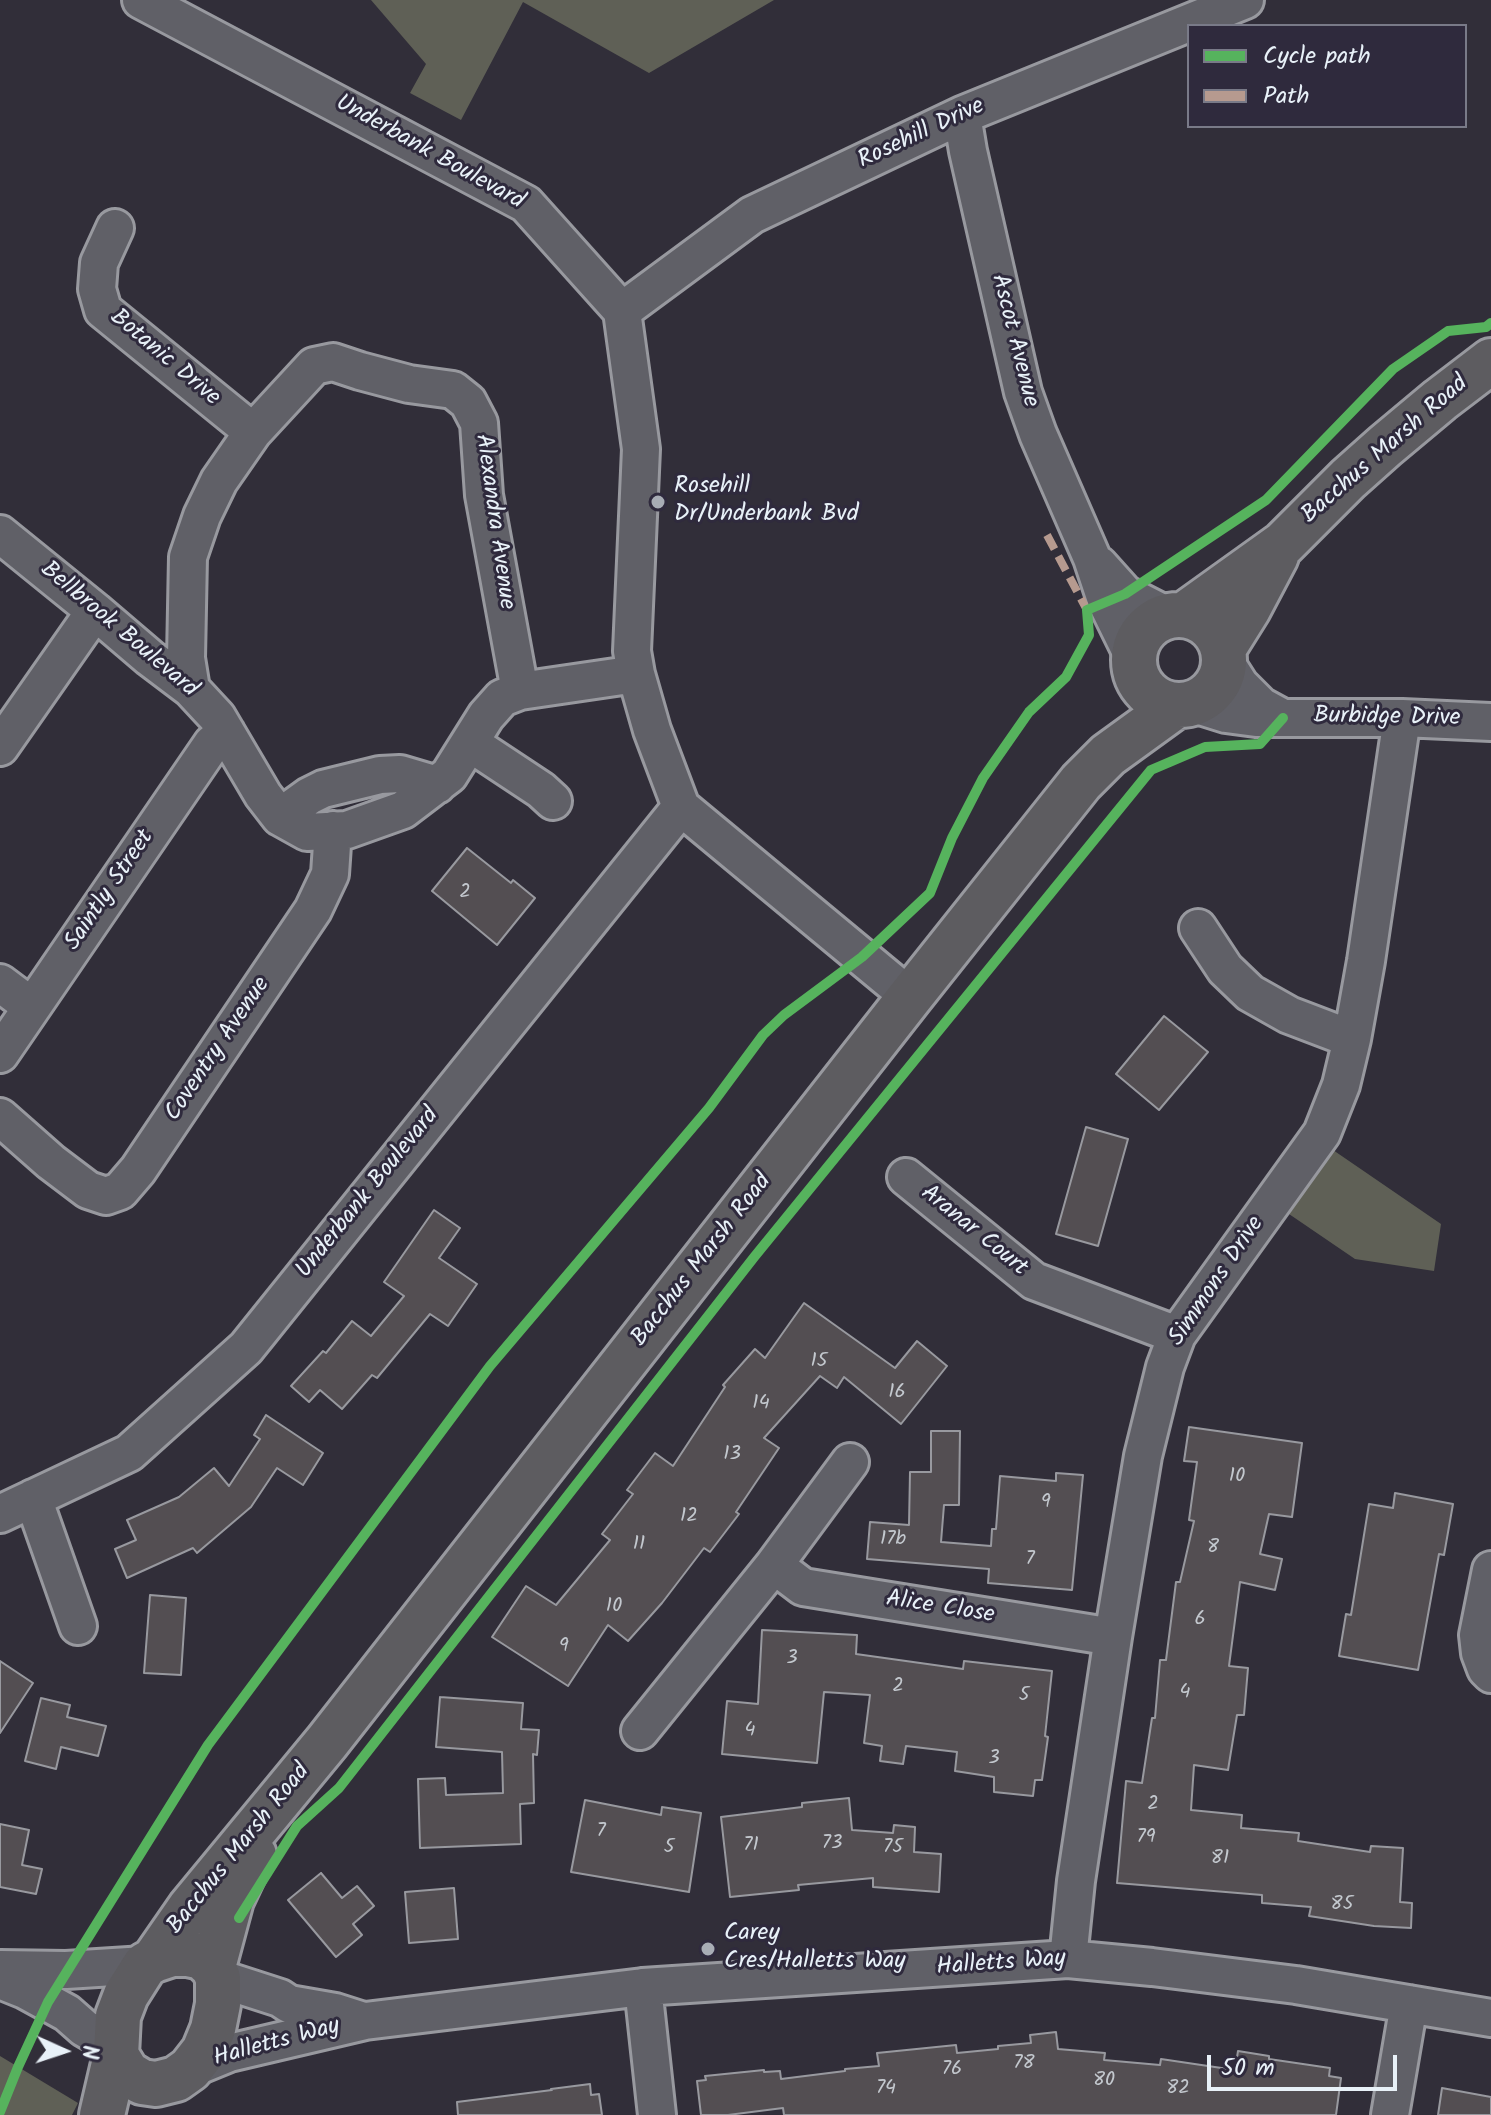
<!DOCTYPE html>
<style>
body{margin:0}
#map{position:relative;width:1491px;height:2115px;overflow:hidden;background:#312e39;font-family:Kalam,sans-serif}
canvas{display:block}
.legend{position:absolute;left:1187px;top:24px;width:280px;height:104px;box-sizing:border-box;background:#2f2a3d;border:2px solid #797a88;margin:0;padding:10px 14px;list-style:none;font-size:24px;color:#e8f1f8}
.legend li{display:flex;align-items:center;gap:16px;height:40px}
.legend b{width:40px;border:2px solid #797a88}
.north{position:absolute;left:24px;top:2011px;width:80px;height:80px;-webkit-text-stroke:6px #2f2a3d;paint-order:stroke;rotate:93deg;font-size:22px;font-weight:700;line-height:32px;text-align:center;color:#e8f1f8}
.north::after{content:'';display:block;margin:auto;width:28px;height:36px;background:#e8f1f8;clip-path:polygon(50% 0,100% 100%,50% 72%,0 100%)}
.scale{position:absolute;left:1207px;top:2055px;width:190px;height:36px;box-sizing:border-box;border:4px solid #e8f1f8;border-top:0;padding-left:10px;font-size:24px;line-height:28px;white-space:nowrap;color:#e8f1f8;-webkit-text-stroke:6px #2f2a3d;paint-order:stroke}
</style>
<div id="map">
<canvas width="1491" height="2115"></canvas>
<ul class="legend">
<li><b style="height:10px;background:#56b35d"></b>Cycle path</li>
<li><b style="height:10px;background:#b69a8f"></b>Path</li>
</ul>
<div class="north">N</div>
<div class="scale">50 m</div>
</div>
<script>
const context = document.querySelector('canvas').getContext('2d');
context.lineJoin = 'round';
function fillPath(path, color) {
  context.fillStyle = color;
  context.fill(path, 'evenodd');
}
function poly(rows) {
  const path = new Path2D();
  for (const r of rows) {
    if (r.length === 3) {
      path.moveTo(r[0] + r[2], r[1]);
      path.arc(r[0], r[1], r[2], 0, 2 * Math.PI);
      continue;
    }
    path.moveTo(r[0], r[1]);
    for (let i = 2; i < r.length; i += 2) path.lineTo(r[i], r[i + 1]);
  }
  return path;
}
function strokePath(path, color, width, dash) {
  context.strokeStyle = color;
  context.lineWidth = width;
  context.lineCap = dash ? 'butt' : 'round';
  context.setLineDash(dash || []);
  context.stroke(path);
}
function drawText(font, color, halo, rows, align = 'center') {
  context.font = font + ' Kalam,sans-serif';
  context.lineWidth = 6;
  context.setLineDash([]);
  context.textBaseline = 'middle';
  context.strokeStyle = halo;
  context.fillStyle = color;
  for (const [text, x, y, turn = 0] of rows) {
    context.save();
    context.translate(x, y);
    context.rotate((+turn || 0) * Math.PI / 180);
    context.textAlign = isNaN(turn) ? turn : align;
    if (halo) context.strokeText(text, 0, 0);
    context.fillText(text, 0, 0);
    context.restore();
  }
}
fillPath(poly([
 [371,0,774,0,649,73,523,2,461,120,410,93,426,64],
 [1333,1150,1441,1224,1434,1271,1355,1259,1289,1214],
 [0,2056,78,2103,72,2115,0,2115]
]), '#5f6056');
const building = poly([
 [467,848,511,883,513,880,535,898,497,945,432,891,467,848],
 [1164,1016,1208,1052,1159,1110,1116,1074,1164,1016],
 [1086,1127,1128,1139,1098,1246,1056,1234,1086,1127],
 [434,1210,460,1228,439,1258,477,1284,448,1326,430,1314,377,1378,372,1375,342,1409,320,1390,309,1402,291,1386,323,1351,326,1353,352,1321,371,1336,404,1296,384,1282,434,1210],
 [804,1303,895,1368,917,1341,947,1366,901,1424,844,1377,837,1388,820,1376,764,1438,779,1448,736,1512,739,1514,710,1552,704,1548,662,1603,628,1641,608,1625,568,1686,492,1637,526,1586,556,1605,610,1540,602,1534,633,1494,627,1490,655,1453,673,1466,725,1387,723,1385,755,1349,765,1358,804,1303],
 [266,1415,323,1453,303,1485,277,1468,251,1507,197,1553,193,1548,127,1578,115,1549,136,1540,127,1520,179,1497,214,1468,229,1486,260,1439,254,1435,266,1415],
 [1189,1427,1302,1443,1292,1517,1269,1514,1260,1554,1282,1559,1275,1590,1240,1582,1229,1666,1248,1668,1244,1715,1237,1715,1228,1770,1194,1765,1191,1810,1242,1815,1241,1828,1299,1833,1298,1841,1370,1852,1371,1846,1403,1848,1400,1902,1412,1903,1411,1928,1374,1926,1309,1916,1311,1907,1262,1903,1262,1895,1117,1883,1126,1781,1142,1783,1152,1718,1155,1718,1160,1660,1166,1660,1176,1582,1180,1582,1194,1521,1189,1520,1197,1462,1184,1461,1189,1427],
 [931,1431,960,1431,959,1505,944,1505,941,1542,991,1546,992,1529,996,1529,1000,1476,1056,1481,1056,1473,1083,1475,1072,1590,988,1583,989,1569,867,1559,870,1522,909,1525,910,1472,931,1472,931,1431],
 [1395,1493,1453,1504,1444,1555,1439,1554,1418,1670,1339,1656,1346,1614,1351,1615,1369,1504,1393,1508,1395,1493],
 [150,1595,186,1598,181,1675,144,1673,150,1595],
 [762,1630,857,1635,856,1654,963,1669,964,1661,1052,1671,1045,1736,1048,1737,1042,1780,1035,1780,1033,1796,994,1792,994,1777,955,1771,957,1752,906,1746,903,1764,880,1761,882,1746,864,1743,870,1695,824,1692,817,1763,722,1754,727,1701,758,1704,762,1630],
 [0,1661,33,1683,0,1733,0,1661],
 [440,1697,523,1703,521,1729,539,1730,537,1755,533,1754,534,1803,520,1804,521,1844,420,1848,418,1779,445,1778,446,1795,503,1793,502,1752,436,1747,440,1697],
 [41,1698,70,1705,67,1717,106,1726,98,1756,61,1747,56,1769,25,1761,41,1698],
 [849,1798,852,1830,893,1833,894,1825,915,1827,914,1852,941,1854,939,1892,873,1887,873,1878,798,1885,799,1890,730,1897,721,1817,802,1807,802,1803,849,1798],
 [585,1800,661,1815,662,1807,701,1813,689,1892,571,1872,585,1800],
 [0,1824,29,1830,22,1865,42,1869,36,1894,0,1887,0,1824],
 [321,1873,342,1898,357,1886,374,1906,353,1924,362,1935,336,1957,288,1900,321,1873],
 [454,1888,458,1939,409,1943,405,1892,454,1888],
 [1056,2032,1058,2049,1105,2053,1104,2060,1160,2065,1161,2059,1235,2070,1238,2051,1269,2056,1269,2059,1330,2068,1329,2076,1341,2078,1336,2115,784,2115,783,2108,728,2115,701,2115,697,2081,706,2080,705,2076,764,2070,764,2072,780,2071,781,2079,845,2071,845,2069,879,2066,877,2053,956,2045,957,2053,998,2049,998,2046,1031,2043,1030,2035,1056,2032],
 [590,2084,591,2095,599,2094,602,2115,458,2115,457,2102,552,2090,551,2089,590,2084],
 [1442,2088,1491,2097,1491,2115,1438,2115,1442,2088]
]);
fillPath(building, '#534e52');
strokePath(building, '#98999f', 2);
const minor = poly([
 [141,0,526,204,622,311,641,449,632,651,636,674,652,730,681,807,910,997],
 [962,115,968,151,1023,392,1038,434,1092,558,1107,603,1134,658],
 [115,228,99,263,97,289,103,310,253,432],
 [622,311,752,215,962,115,1245,0],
 [0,534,95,611,150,658,191,689,217,717,263,795,280,817,307,832,347,830,403,810,449,775,486,716,502,698,520,691,636,674],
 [1099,565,1125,594,1168,616],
 [1224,660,1240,685,1261,706,1283,718],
 [191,689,186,658,188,557,202,516,219,481,253,432,314,366,333,362,360,371,409,384,453,390,468,402,479,423,484,495,520,691],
 [1191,703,1226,714,1256,718,1402,718,1491,722],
 [470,743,541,790,553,801],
 [0,747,95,611],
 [280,817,309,796,323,789,380,775,400,774,437,785],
 [1198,928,1225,969,1250,993,1289,1015,1352,1039],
 [0,983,32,1007],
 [0,1054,212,744,226,732],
 [0,1117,51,1162,88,1190,106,1196,120,1191,138,1170,313,910,330,874,333,830],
 [906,1177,1034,1281,1177,1335],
 [33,1498,78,1626],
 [0,1514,129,1453,246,1348,681,807],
 [774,1565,803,1587,1113,1637],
 [1491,1570,1478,1635,1480,1653,1486,1669,1491,1674],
 [640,1731,774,1565,850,1462],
 [1068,1959,1076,1881,1113,1637,1143,1456,1165,1367,1177,1335,1322,1133,1341,1085,1352,1039,1366,961,1402,718],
 [0,1969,66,1970,145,1965],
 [218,1978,280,1998,289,2004,335,2012,360,2020],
 [0,1980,25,1990,67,2013,84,2028,115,2046],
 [643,1987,657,2115],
 [190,2069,229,2053,365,2021,643,1987,1068,1959,1152,1967,1296,1985,1491,2018],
 [1390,2115,1409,2004]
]);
const major = poly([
 [1184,615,1283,544,1348,479,1385,446,1440,400,1491,361],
 [1179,660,45],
 [1223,649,1248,609,1276,556],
 [172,1954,188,1954,202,1957,213,1967,218,1978,218,2004,213,2029,204,2051,190,2069,176,2079,156,2084,142,2082,127,2073,116,2055,118,2016,126,1995,145,1965,154,1960,172,1954],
 [154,1960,190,1908,327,1742,910,997,1081,782,1108,755,1177,705],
 [213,1967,231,1900,245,1870,254,1855],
 [102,2115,116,2055]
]);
strokePath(minor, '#98999f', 42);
strokePath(major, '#98999f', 50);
strokePath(minor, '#606067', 36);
strokePath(major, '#5d5c60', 44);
strokePath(poly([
 [1047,535,1087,610]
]), '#b69a8f', 8, [16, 8]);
strokePath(poly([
 [239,1918,297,1826,339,1788,755,1256,1151,770,1205,747,1260,744,1283,718],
 [0,2112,18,2067,48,2002,208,1745,490,1366,709,1108,763,1035,784,1015,862,957,930,893,952,838,983,778,1029,712,1066,677,1089,635,1087,610,1125,594,1266,500,1393,369,1448,331,1486,327,1491,323]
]), '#56b35d', 10);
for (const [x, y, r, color] of [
 [658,502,8,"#a8adb5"],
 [708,1949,8,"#a8adb5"]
]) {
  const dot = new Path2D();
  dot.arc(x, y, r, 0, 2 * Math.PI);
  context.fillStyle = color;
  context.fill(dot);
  strokePath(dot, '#2f2a3d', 3);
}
drawText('20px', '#c3c8ce', null, [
 ["2",465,894],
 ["15",819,1363],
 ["16",897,1394],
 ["14",761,1405],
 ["13",732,1456],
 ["10",1237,1478],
 ["9",1046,1504],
 ["12",689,1518],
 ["17b",893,1541],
 ["11",639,1546],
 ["8",1213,1549],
 ["7",1030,1561],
 ["10",614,1608],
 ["6",1200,1621],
 ["9",564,1648],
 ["3",792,1660],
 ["2",898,1688],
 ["4",1185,1694],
 ["5",1024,1697],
 ["4",750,1732],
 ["3",994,1760],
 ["2",1153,1806],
 ["7",601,1833],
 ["79",1146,1839],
 ["73",832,1845],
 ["71",751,1847],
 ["5",669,1849],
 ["75",893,1849],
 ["81",1220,1860],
 ["85",1342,1906],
 ["78",1024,2065],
 ["76",952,2071],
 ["80",1104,2082],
 ["74",886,2090],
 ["82",1178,2090]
]);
drawText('24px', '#e8f1f8', '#2f2a3d', [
 ["Rosehill Drive",922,135,-25],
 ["Underbank Boulevard",429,154,29],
 ["Ascot Avenue",1013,341,76],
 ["Botanic Drive",164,359,40],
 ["Bacchus Marsh Road",1386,451,-41],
 ["Alexandra Avenue",493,522,82],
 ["Bellbrook Boulevard",118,631,40],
 ["Burbidge Drive",1387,719,1],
 ["Saintly Street",111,891,-56],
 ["Coventry Avenue",219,1050,-56],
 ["Underbank Boulevard",369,1194,-51],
 ["Aranar Court",973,1232,39],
 ["Bacchus Marsh Road",703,1261,-52],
 ["Simmons Drive",1218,1282,-56],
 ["Alice Close",940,1609,9],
 ["Bacchus Marsh Road",240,1850,-51],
 ["Halletts Way",1001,1965,-4],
 ["Halletts Way",277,2044,-15]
]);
drawText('24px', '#e8f1f8', '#2f2a3d', [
 ["Rosehill",674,488],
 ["Dr/Underbank Bvd",674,516],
 ["Carey",724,1935],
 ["Cres/Halletts Way",724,1963]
], 'left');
</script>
